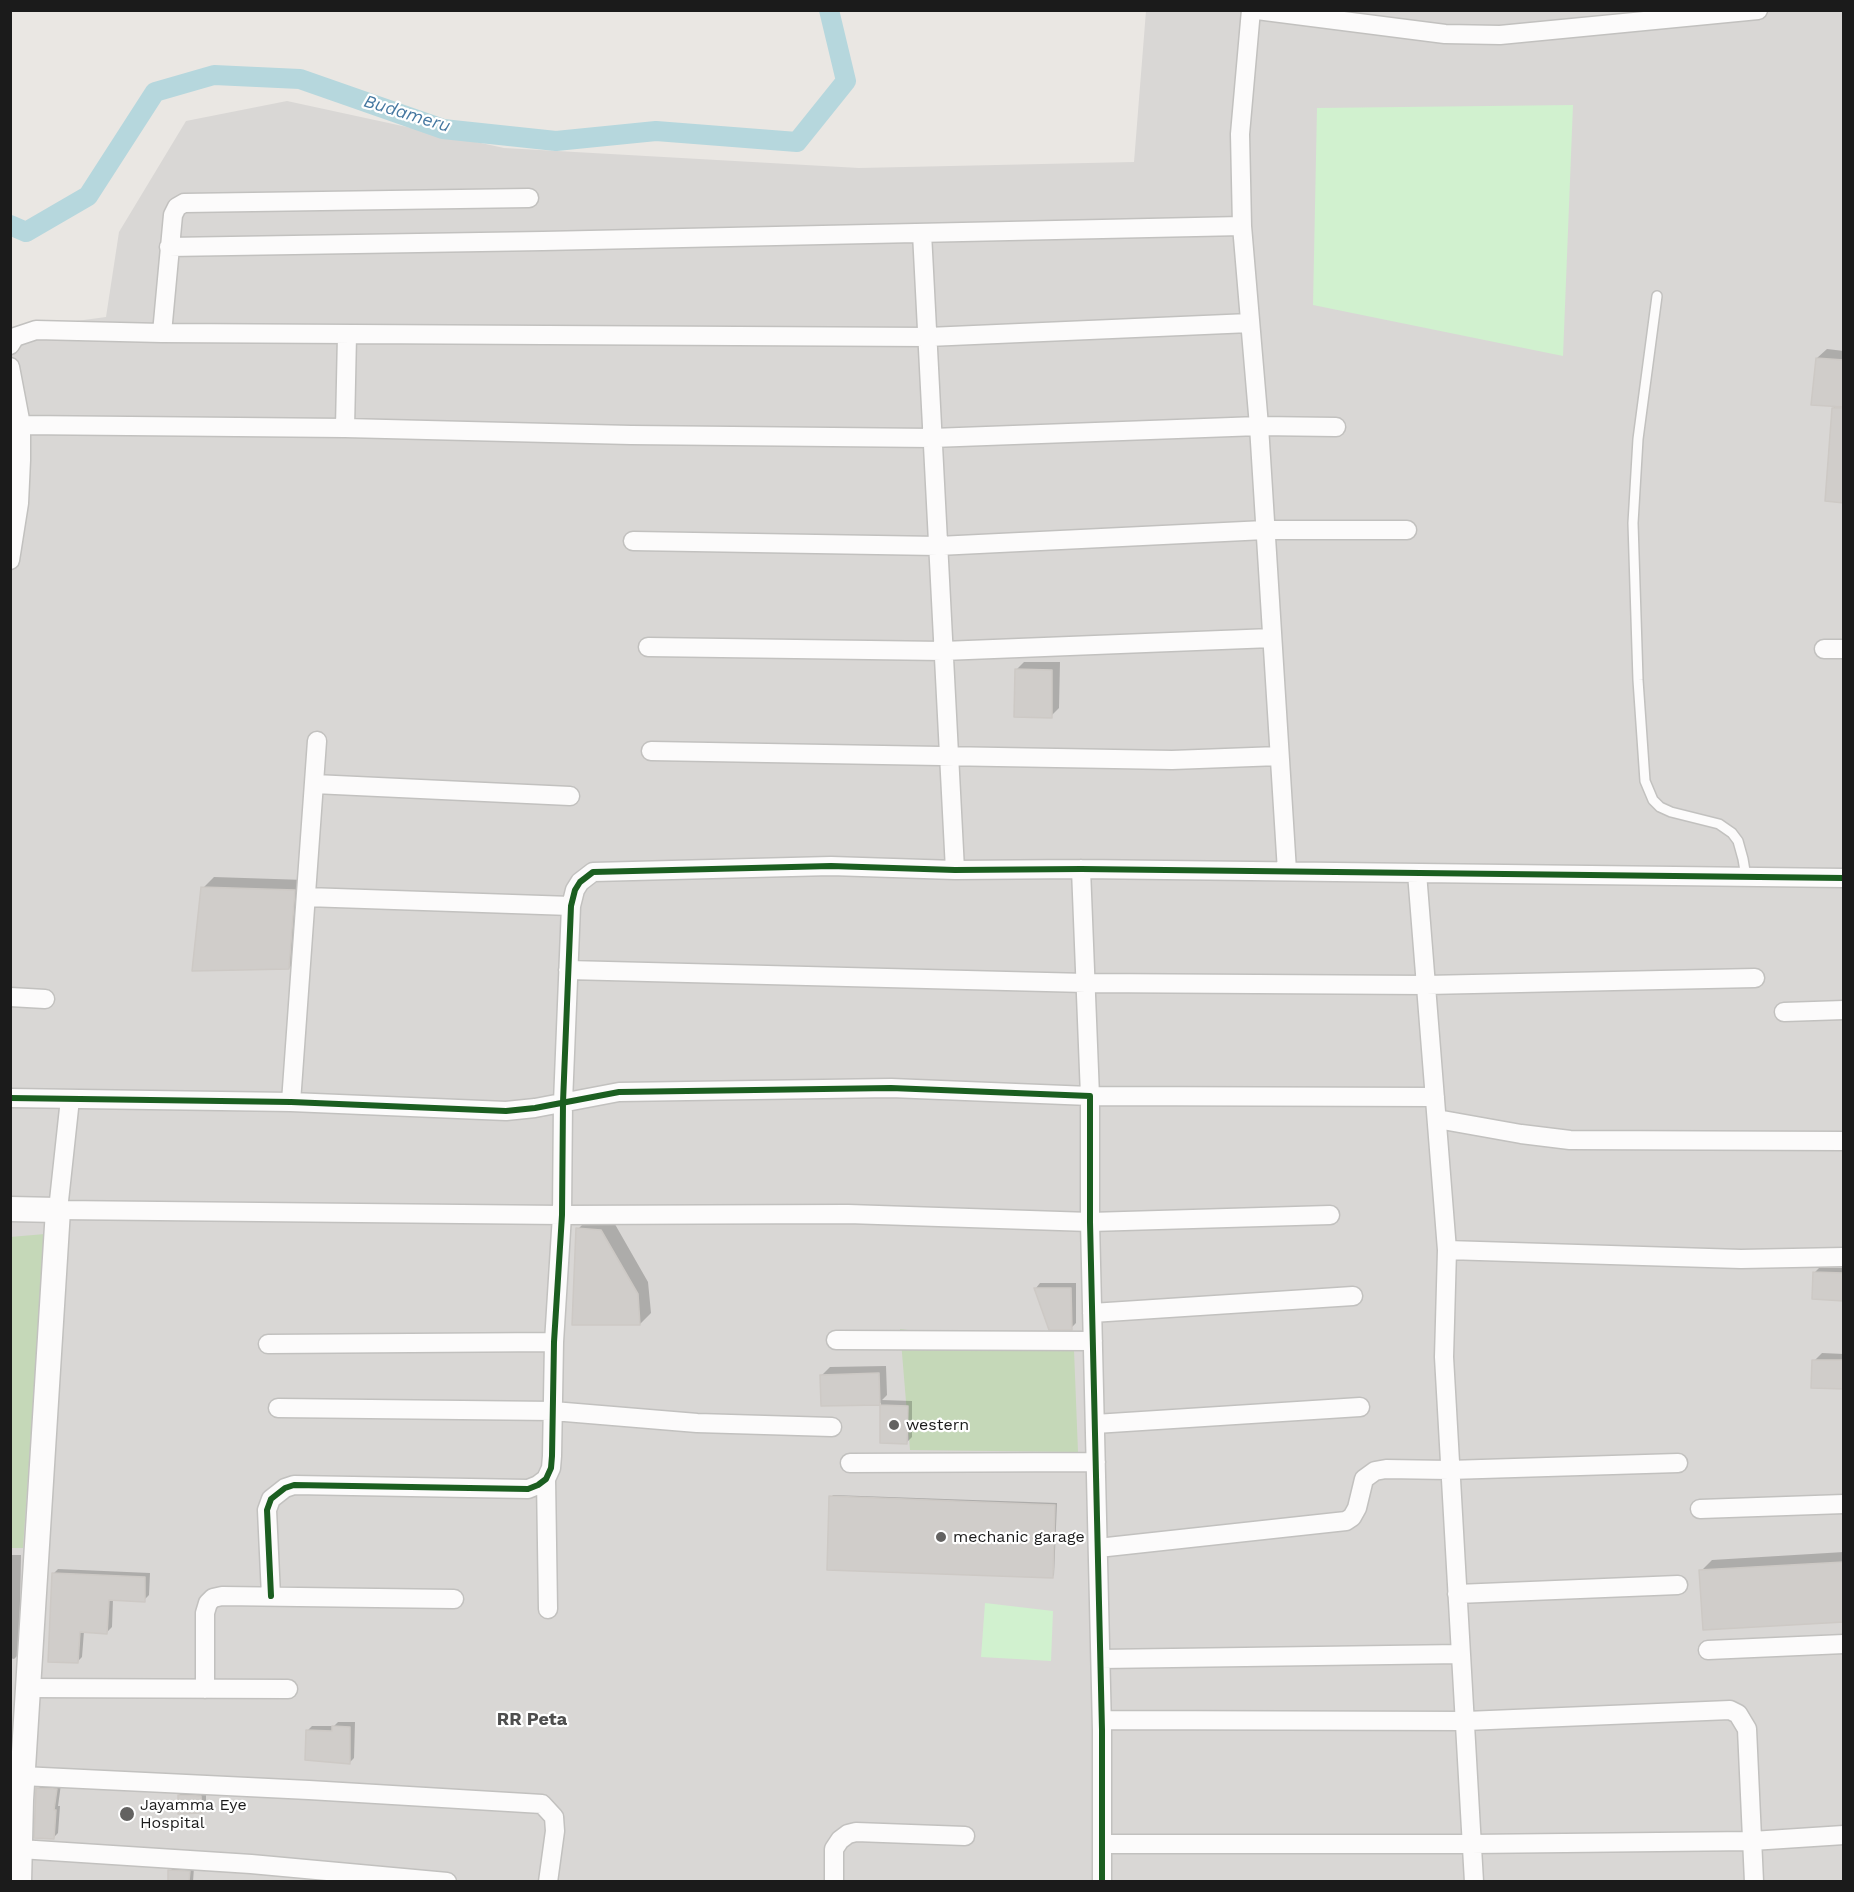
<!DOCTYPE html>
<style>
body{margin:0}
#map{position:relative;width:1854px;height:1892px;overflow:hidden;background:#eae7e3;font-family:"Work Sans",sans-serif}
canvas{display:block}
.frame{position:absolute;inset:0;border:12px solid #1b1b1b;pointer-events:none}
</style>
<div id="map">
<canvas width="1854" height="1892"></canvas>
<div class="frame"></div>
</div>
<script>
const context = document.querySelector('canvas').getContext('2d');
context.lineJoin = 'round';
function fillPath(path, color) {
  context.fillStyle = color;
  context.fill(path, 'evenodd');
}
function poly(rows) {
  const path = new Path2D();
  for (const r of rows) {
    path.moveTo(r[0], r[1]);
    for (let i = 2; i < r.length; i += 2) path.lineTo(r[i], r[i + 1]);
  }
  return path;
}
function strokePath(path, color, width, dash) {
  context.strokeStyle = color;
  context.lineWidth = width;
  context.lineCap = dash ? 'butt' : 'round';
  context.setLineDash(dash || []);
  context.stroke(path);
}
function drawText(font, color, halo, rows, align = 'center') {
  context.font = font + ' "Work Sans",sans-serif';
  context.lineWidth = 4.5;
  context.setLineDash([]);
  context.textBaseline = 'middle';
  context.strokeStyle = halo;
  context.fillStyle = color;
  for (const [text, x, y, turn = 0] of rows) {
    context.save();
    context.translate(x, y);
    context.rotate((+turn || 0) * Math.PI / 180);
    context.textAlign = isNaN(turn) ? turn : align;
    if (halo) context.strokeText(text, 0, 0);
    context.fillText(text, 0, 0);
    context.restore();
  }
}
fillPath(poly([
 [1146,11,1843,11,1843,1881,11,1881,10,330,106,317,119,232,186,121,287,101,504,148,859,168,1134,162]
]), '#d9d7d5');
fillPath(poly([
 [45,1234,23,1548,11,1548,10,1237],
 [900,1329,1074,1350,1078,1452,910,1450]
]), '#c5d8b8');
fillPath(poly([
 [1573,105,1563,356,1313,305,1317,108],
 [985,1603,1053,1611,1051,1661,981,1657]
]), '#d1f1cf');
fillPath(poly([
 [1827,349,1844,351,1844,501,1826,500,1834,405,1817,358],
 [1024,662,1060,662,1059,708,1051,716,1016,670],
 [214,877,305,880,300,957,289,968,203,888],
 [589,1218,612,1219,648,1282,651,1313,640,1324,578,1229],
 [1819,1268,1844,1268,1844,1299,1814,1273],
 [1040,1283,1076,1283,1076,1323,1071,1328,1036,1288],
 [1822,1353,1844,1354,1844,1388,1814,1361],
 [886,1366,887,1395,882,1400,912,1401,912,1437,907,1442,882,1442,881,1403,823,1405,822,1375,830,1367],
 [833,1495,1057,1503,1054,1575,1052,1577,831,1497],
 [1844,1552,1844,1620,1701,1571,1712,1560],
 [10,1555,21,1555,19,1654,14,1659,10,1658],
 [58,1569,150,1573,149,1595,144,1600,113,1599,112,1627,107,1632,84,1631,82,1657,77,1662,53,1574],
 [338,1722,355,1722,354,1758,349,1763,307,1731,312,1726,334,1726],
 [10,1734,20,1735,10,1781],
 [43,1784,61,1784,58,1806,60,1806,58,1833,53,1838,38,1789],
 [184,1790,206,1792,206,1807,201,1812,179,1795],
 [175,1866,194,1867,193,1882,169,1882,170,1871]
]), '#0003');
strokePath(poly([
 [10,225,26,232,88,196,155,92,214,75,300,79,443,129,556,141,656,131,797,142,846,81,829,10]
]), '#b6d7dd', 20);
const building = poly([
 [1816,358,1844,360,1844,407,1811,405,1816,358],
 [1832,408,1844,408,1844,503,1825,501,1832,408],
 [1015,669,1052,670,1052,718,1014,717,1015,669],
 [201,887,295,890,289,969,192,971,201,887],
 [576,1228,601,1230,638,1294,640,1325,572,1325,576,1228],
 [1813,1272,1844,1273,1844,1301,1812,1299,1813,1272],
 [1034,1288,1071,1288,1072,1330,1049,1330,1034,1288],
 [1812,1360,1844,1360,1844,1389,1811,1388,1812,1360],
 [879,1373,880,1405,821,1406,820,1375,879,1373],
 [880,1405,908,1406,907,1444,880,1443,880,1405],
 [829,1496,1055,1505,1053,1578,827,1570,829,1496],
 [1844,1562,1844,1622,1703,1630,1699,1570,1844,1562],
 [52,1573,145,1577,145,1602,109,1600,107,1634,80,1632,78,1663,48,1662,52,1573],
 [332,1726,350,1727,350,1764,305,1760,306,1730,332,1731,332,1726],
 [36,1788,57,1789,54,1810,56,1810,54,1839,34,1838,36,1788],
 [178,1795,201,1796,202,1813,178,1814,178,1795],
 [168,1870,190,1871,189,1881,168,1881,168,1870]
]);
fillPath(building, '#d0cdca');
strokePath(building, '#cdc9c5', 1.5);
const service = poly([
 [1657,296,1638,439,1633,523,1638,680,1645,781,1653,800,1660,807,1671,812,1719,824,1732,833,1738,841,1743,859,1746,877]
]);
const minor = poly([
 [1251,10,1240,134,1242,226,1259,426,1287,871],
 [1257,10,1445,34,1500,35,1758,10],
 [922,233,955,870],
 [169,247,543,241,1242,226],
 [162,333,173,215,177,207,184,203,529,198],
 [10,345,15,337,36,330,162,333,928,337,1250,323],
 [10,367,21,425,21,460,19,503,10,560],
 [21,425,345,428,631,435,932,438,1259,426,1336,427],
 [345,428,347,335],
 [633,541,938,546,1265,530,1407,530],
 [648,647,943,651,1272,638],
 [1824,649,1844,649],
 [651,751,1172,760,1279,756],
 [314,784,570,796],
 [1081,869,1090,1096,1435,1097],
 [1417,873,1447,1250,1444,1357,1474,1882],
 [306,897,571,906],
 [568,970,1086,983,1426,985,1755,978],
 [10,997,45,999],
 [1784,1012,1844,1010],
 [10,1098,291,1102,506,1111,535,1108,619,1092,891,1088,1090,1096,1090,1222,1102,1730,1102,1882],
 [70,1099,58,1210,562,1215,848,1214,1090,1222,1330,1215],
 [291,1102,317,741],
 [1437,1119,1521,1134,1570,1140,1844,1141],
 [1447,1250,1741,1259,1844,1257],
 [1092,1313,1353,1296],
 [836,1340,1093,1341],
 [268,1344,554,1342],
 [278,1408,553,1411,697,1423,832,1427],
 [1095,1424,1360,1407],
 [850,1463,1096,1462],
 [546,1479,548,1609],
 [1700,1509,1844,1504],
 [1098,1548,1346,1521,1352,1517,1357,1508,1364,1479,1375,1471,1386,1469,1449,1470,1678,1463],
 [1457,1594,1678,1585],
 [271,1596,267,1510,271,1499,285,1488,294,1485,528,1489,538,1485,546,1479,551,1468,552,1456,554,1342,562,1215,563,1102,571,906,575,890,580,882,593,872,831,866,955,870,1081,869,1844,878],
 [1708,1650,1844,1644],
 [1101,1659,1461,1654],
 [28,1688,288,1689],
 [205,1689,205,1613,208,1603,213,1598,222,1596,454,1599],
 [1102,1720,1466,1721,1730,1710,1738,1714,1747,1729,1754,1882],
 [22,1776,309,1790,542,1804,554,1817,555,1831,548,1882],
 [1103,1844,1471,1844,1752,1841,1844,1835],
 [20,1849,251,1864,447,1882],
 [834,1882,834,1849,840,1840,848,1834,856,1832,965,1836]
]);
const tertiary = poly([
 [10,1209,58,1210,21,1800,19,1882]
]);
strokePath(service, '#c2c1bf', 12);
strokePath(minor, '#c2c1bf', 21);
strokePath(tertiary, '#c2c1bf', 27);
strokePath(service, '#fcfbfb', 9);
strokePath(minor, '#fcfbfb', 18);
strokePath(tertiary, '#fcfbfb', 24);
strokePath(poly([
 [10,1098,291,1102,506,1111,535,1108,619,1092,891,1088,1090,1096,1090,1222,1102,1730,1102,1882],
 [271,1596,267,1510,271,1499,285,1488,294,1485,528,1489,538,1485,546,1479,551,1468,552,1456,554,1342,562,1215,563,1102,571,906,575,890,580,882,593,872,831,866,955,870,1081,869,1844,878]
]), '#1b5e20', 6);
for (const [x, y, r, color] of [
 [894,1425,6,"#636261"],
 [941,1537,6,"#636261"],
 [127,1814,8,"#636261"]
]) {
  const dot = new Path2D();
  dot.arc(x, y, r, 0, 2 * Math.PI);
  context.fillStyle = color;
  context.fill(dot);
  strokePath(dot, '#fff', 2);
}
drawText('16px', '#1b1b1b', '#fff', [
 ["western",906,1425],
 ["mechanic garage",953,1537],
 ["Jayamma Eye",140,1805],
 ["Hospital",140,1823]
], 'left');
drawText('italic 18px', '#4678a1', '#fff', [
 ["Budameru",407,114,17]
]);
drawText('bold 18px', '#4e4e4e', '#fff', [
 ["RR Peta",532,1720]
]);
</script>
